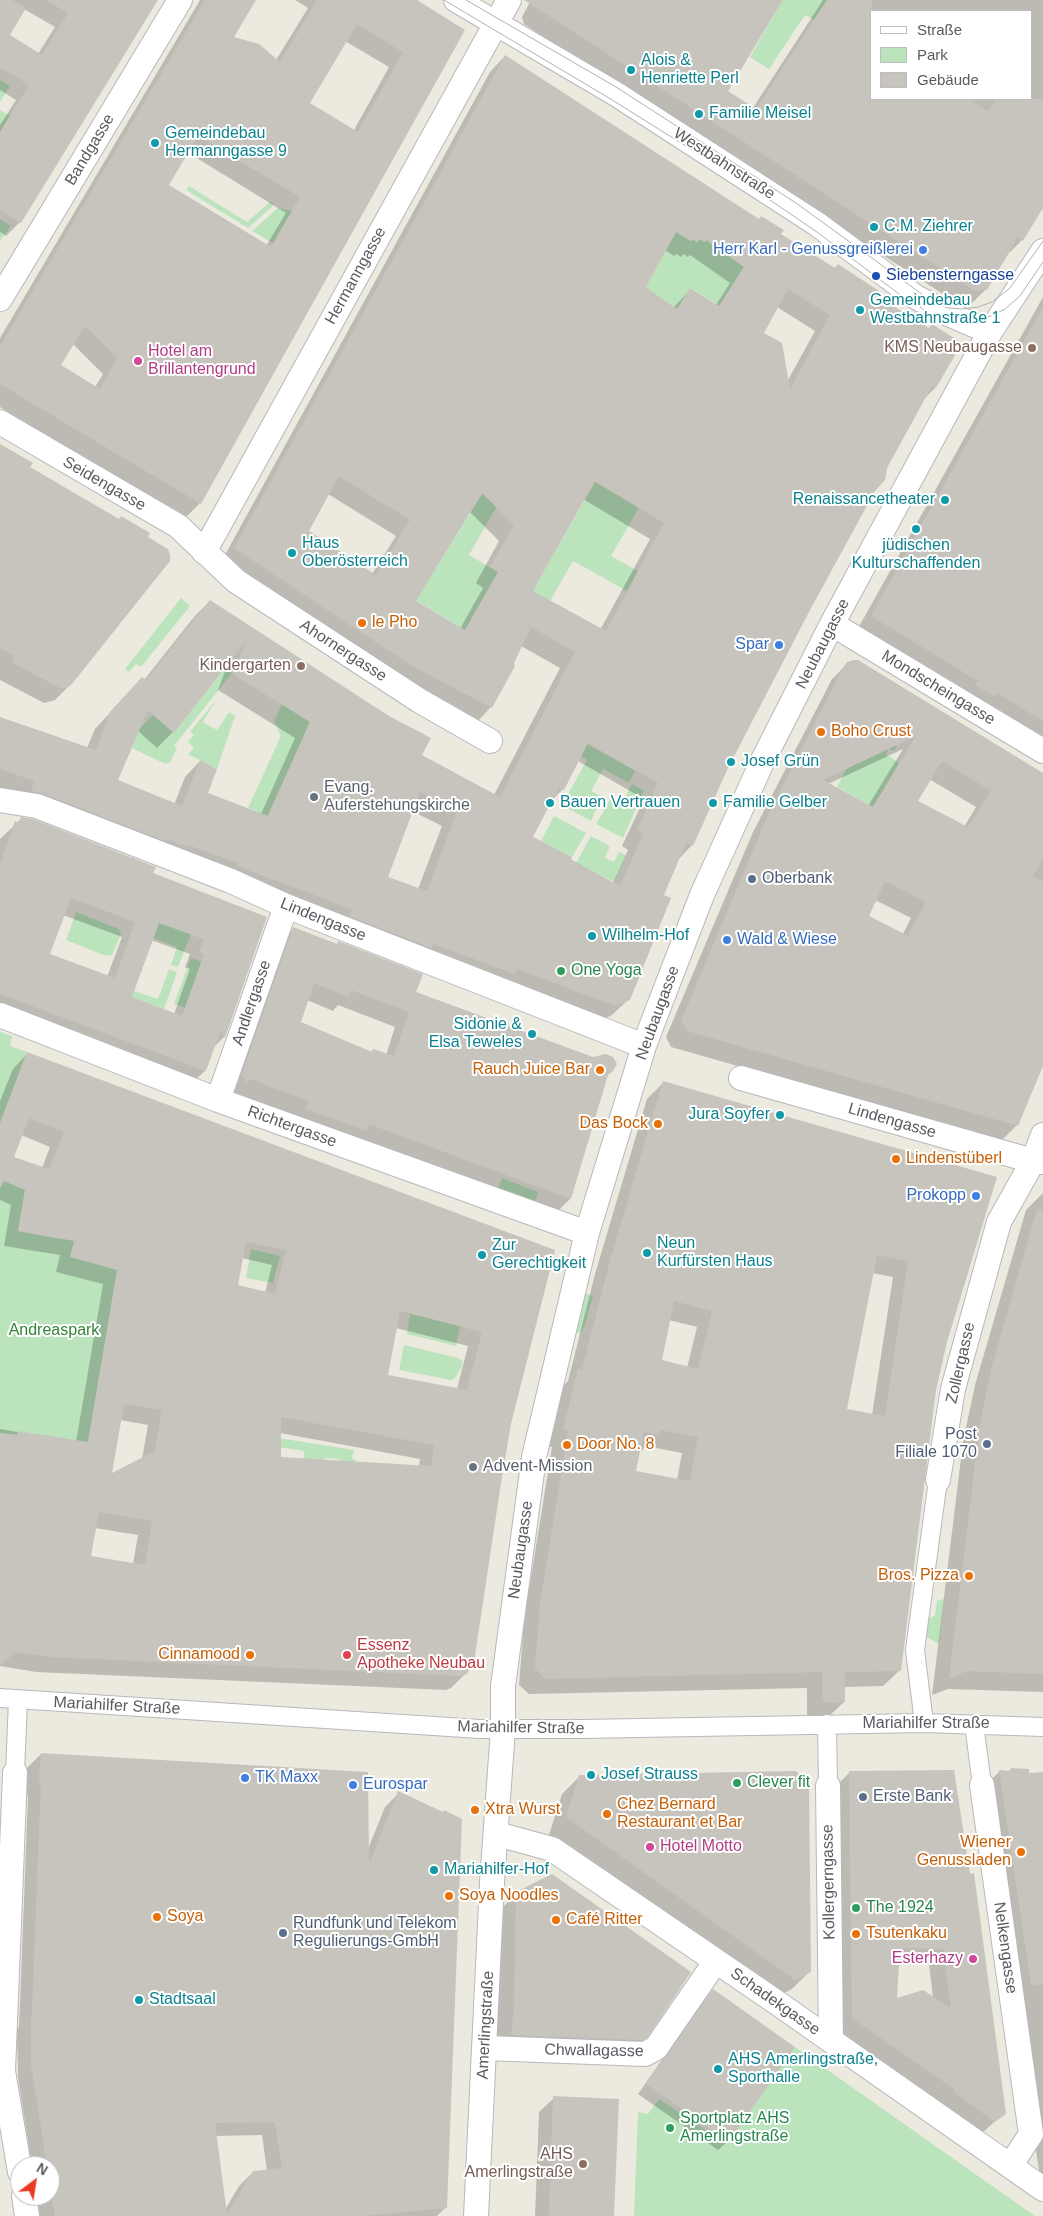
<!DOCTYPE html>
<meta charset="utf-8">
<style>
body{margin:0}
#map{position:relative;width:1043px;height:2216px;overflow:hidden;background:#ece9df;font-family:Helvetica,sans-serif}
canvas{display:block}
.legend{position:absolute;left:870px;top:10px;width:162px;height:90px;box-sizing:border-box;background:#fff;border:1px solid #bcbec0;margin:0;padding:6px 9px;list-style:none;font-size:15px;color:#585c61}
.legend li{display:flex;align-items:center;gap:10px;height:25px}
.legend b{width:25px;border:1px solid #bcbec0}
.north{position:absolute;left:10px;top:2156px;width:50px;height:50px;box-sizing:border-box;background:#fff;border:1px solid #bcbec0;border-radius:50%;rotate:31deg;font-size:14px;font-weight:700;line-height:20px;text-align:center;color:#585c61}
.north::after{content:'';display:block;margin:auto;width:18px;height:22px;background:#ea3b26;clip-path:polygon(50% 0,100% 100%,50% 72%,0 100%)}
</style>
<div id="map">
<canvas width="1043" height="2216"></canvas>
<ul class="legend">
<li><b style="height:6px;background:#fff"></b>Straße</li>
<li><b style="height:14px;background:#bbe4bc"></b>Park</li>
<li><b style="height:14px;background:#c6c4bc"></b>Gebäude</li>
</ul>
<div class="north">N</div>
</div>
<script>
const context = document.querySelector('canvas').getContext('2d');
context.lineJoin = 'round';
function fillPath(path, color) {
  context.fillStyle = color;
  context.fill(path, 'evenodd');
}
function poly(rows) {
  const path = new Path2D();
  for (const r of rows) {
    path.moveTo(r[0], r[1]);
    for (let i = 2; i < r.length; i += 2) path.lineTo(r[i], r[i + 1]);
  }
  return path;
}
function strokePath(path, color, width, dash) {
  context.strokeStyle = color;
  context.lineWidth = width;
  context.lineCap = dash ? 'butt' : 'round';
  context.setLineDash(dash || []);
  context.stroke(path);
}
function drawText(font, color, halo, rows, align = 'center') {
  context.font = font + ' Helvetica,sans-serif';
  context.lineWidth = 4;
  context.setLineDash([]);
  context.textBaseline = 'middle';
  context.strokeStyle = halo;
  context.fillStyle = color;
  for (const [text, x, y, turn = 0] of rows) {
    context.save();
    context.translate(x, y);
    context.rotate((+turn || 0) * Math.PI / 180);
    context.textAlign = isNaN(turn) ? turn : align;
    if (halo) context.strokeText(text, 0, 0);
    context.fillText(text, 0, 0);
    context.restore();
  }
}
fillPath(poly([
 [783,0,827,0,814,20,805,15,769,69,750,57],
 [0,80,10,86,0,102],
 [0,110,10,116,0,132],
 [189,186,247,222,271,201,274,205,248,228,186,190],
 [278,208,292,211,276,238,280,247,252,231],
 [0,219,11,226,0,241],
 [676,232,691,241,692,239,697,242,700,239,704,242,706,240,716,247,718,244,747,262,719,306,691,288,677,309,646,287],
 [595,482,639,508,611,556,638,571,627,591,573,561,550,601,533,591],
 [489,483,505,492,469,555,498,572,465,630,410,597,428,581],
 [181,598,190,606,141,667,136,664,129,672,125,669],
 [225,668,232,673,174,746,177,748,171,761,166,764,161,762,132,748,140,728,153,715,174,733],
 [216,700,203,722,217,730,229,712,235,716,217,769,188,754,194,748,188,742,194,735,190,732],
 [282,704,310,722,266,819,256,816,257,811,248,808,281,736,274,721],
 [889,742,897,746,894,751,889,748,886,754,899,763,873,807,837,787,852,758],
 [587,744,635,771,629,783,603,769,591,791,602,797,591,821,562,805,587,760,579,754],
 [632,784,644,791,623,838,596,824,610,800,620,806],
 [554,816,586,833,572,857,541,841],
 [591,836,610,846,605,858,614,862,619,852,626,855,614,882,576,863],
 [76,912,119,929,121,934,112,955,106,956,66,940],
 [159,923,191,934,178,967,171,965,177,947,153,938],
 [191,958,202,962,185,1008,174,1004],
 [169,969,177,972,164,1009,132,997,134,991,158,999],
 [0,1032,12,1036,10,1046,27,1052,0,1123],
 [502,1178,538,1192,534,1205,497,1191],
 [0,1179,25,1190,18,1231,55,1238,123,1240,87,1447,18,1431,17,1435,0,1433],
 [251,1249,280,1256,273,1283,246,1278],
 [584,1293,593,1296,585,1324,581,1333,574,1332],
 [410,1313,460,1326,456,1346,407,1334],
 [404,1345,458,1358,463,1362,461,1368,454,1379,451,1380,399,1370],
 [253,1434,354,1450,352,1459,356,1460,355,1464,341,1464,340,1459,324,1458,324,1463,304,1462,304,1451,252,1443],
 [944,1599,939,1644,925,1636,927,1619,935,1616,937,1601],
 [795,2047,951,2157,1035,2216,634,2216,638,2112,648,2114,659,2099,727,2144]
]), '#bbe4bc');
fillPath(poly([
 [0,0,156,0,20,222,6,236,0,232,0,125,16,100,0,90],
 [24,9,55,27,38,54,8,36],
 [200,0,254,0,232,37,276,60,308,8,295,0,415,0,464,31,200,503,185,518,0,407,0,338],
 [345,41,389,67,354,130,308,103],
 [187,152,286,213,266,246,167,186],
 [73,344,103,374,95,387,60,366],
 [531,0,781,0,727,92,753,108,823,0,1043,0,1043,206,1022,240,1008,254,986,289,972,303,960,305,524,24,522,17],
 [872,11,1032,11,1032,99,872,99],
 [505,56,875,296,935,388,922,401,809,610,727,767,692,845,677,861,662,895,629,999,612,1015,600,1021,0,790,0,718,87,748,95,729,142,678,144,680,194,617,210,601,420,756,494,795,560,668,521,646,491,707,476,723,220,564,490,72],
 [665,250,674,256,676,254,681,257,684,254,688,257,690,255,730,283,716,305,691,289,673,308,644,288],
 [777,307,815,331,787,382,762,334],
 [328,494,396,536,372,574,307,531],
 [583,499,650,539,600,630,531,592],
 [470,512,499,541,476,583,483,588,460,629,414,601],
 [229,661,218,690,295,738,261,814,206,793,200,761,185,777,174,805,117,781,138,731,157,748,173,732],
 [578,761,644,799,622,846,628,850,613,883,531,837,548,804,563,789],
 [412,811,442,826,418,889,387,877],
 [1043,297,1043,746,856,632],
 [0,450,28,468,71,684,55,700,44,703,0,680],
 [848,663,1043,774,1043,1063,1017,1125,1001,1141,671,1047,666,1037,753,832,832,679],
 [903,749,868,806,828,784],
 [929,779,976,807,964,827,916,802],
 [875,900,911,918,903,934,867,916],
 [21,819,151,874,266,918,224,1037,213,1048,205,1071,190,1085,0,1014,0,839],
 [63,915,122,937,107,977,48,955],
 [151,940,190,954,185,967,190,969,174,1014,131,998],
 [293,929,415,992,593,1058,606,1077,570,1199,556,1213,293,1123,295,1115,236,1093,231,1096,279,943],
 [307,1000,333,1011,338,1005,395,1027,386,1055,374,1050,371,1052,300,1023],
 [27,1054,554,1251,510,1424,466,1673,451,1688,446,1690,36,1672,0,1666,0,1429,76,1442,103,1284,56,1272,60,1255,4,1246,11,1205,0,1200,0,1101,13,1069],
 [21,1135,50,1147,42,1168,12,1157],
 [242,1258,272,1265,265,1293,237,1286],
 [396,1328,468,1346,457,1389,386,1376],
 [120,1420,148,1425,142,1459,111,1475],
 [280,1433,420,1459,419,1466,280,1458],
 [95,1528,138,1535,133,1564,90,1557],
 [663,1083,996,1178,946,1341,935,1389,900,1670,883,1686,844,1687,844,1702,827,1718,807,1717,807,1688,529,1694,519,1685,524,1621,552,1447,548,1446,562,1387,568,1381,595,1274,647,1099],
 [872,1273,893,1277,872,1415,845,1410],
 [669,1320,697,1327,687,1368,660,1361],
 [646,1446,682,1453,677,1480,635,1472,639,1450,641,1451],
 [1043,1193,1043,1692,948,1689,932,1695,963,1442,975,1385,1026,1210],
 [41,1754,368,1849,385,1807,399,1793,445,2208,437,2216,40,2216,36,2196,50,2196,50,2166,32,2166,18,2078,17,2029,19,2027,28,1796,26,1795,27,1768],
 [262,2135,267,2171,253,2172,239,2186,225,2210,215,2136],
 [1011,1769,1027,1774,1043,1773,1043,2183,1040,2177,982,1789,1000,1771,1008,1772],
 [953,1771,1004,2113,979,2136,838,2033,835,1787,850,1772],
 [898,1963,929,1964,933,1998,896,2000],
 [580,1776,810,1971,792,1989,777,1997,549,1835,562,1794],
 [517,1893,646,2037,627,2055,494,2052,499,1911],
 [714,1991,728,2141,718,2150,638,2094,704,2000],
 [554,2098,613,2216,535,2216,539,2112]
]), '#0003');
fillPath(poly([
 [0,0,12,0,26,8,10,35,42,55,68,13,46,0,158,0,21,223,0,210,0,132,29,85,0,67],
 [205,0,256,0,234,37,259,44,280,62,317,0,417,0,465,30,201,504,0,384,0,346],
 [357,24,403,52,358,132,310,103],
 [198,136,300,197,271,247,169,185],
 [85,326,117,358,100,389,61,365],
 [524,0,783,0,728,91,756,109,827,0,872,0,872,99,970,99,988,112,996,99,1043,99,1043,208,1023,241,1018,237,987,290,975,291],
 [505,55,759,219,761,216,784,230,781,234,835,268,838,264,879,291,877,296,929,328,932,324,962,343,936,388,932,386,887,468,885,480,875,491,810,610,728,768,693,846,686,843,664,895,671,898,630,1000,616,1006,517,969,515,974,433,944,432,948,349,916,352,909,237,866,238,863,188,845,188,847,166,839,165,841,42,793,31,791,34,781,0,769,0,717,96,750,110,712,142,677,146,680,210,600,389,716,431,738,422,755,500,797,575,652,531,627,514,663,515,666,492,708,412,666,234,548],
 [676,232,691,241,692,239,697,242,700,239,705,242,706,240,744,267,719,306,690,288,677,309,646,287],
 [788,289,830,315,790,389,782,343,764,333],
 [339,476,410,520,376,575,309,531],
 [595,481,664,523,606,631,533,591],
 [482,493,514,525,490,567,498,572,465,630,416,601],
 [246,641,233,674,310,722,268,816,208,793,217,769,200,760,182,806,118,780,148,710,174,733],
 [588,743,658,783,637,830,643,834,620,886,571,860,572,857,533,837,559,787,564,790],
 [420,792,457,811,427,891,388,877],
 [1043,307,1043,721,997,693,995,697,975,685,978,681,871,616],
 [0,444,33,463,30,467,119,519,121,516,150,533,148,537,168,549,170,555,170,561,166,566,72,684,66,688,60,688,11,662,14,656,0,648],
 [853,660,858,660,1043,773,1043,859,1033,876,1043,881,1043,1066,1018,1126,687,1031,681,1021,768,815,844,666,847,662],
 [916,736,873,807,823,780],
 [942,761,991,791,968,827,918,801],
 [885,881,926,902,908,936,869,916],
 [21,817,33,819,156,867,153,873,267,917,225,1038,221,1029,206,1071,0,994,0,864,15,821,19,823],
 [71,898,135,922,115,978,50,954],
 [159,923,204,939,199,952,204,954,182,1016,132,997],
 [293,927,337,944,338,941,423,974,416,992,593,1057,606,1054,613,1057,617,1064,613,1071,608,1075,571,1199,369,1124,367,1131,306,1109,309,1101,251,1079,246,1082,242,1074],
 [314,983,348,997,351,990,409,1012,394,1056,373,1049,372,1052,301,1022],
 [27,1052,555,1250,511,1424,501,1483,474,1662,467,1674,461,1676,51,1657,15,1652,0,1666,0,1433,17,1435,18,1431,88,1442,117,1270,70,1257,74,1241,18,1231,25,1190,4,1181,0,1188,0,1123],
 [29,1118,64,1132,49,1169,14,1157],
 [246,1242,286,1250,275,1294,238,1285],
 [400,1311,482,1332,467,1390,388,1375],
 [124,1404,162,1410,155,1451,112,1473],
 [281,1417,434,1445,431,1466,281,1457],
 [99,1512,152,1521,145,1565,91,1556],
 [663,1081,997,1177,947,1342,936,1390,901,1671,845,1672,845,1702,832,1703,823,1701,822,1672,545,1679,535,1668,540,1604,568,1431,563,1430,578,1369,582,1370,611,1257],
 [877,1255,908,1261,885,1416,847,1409],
 [674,1301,712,1311,698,1369,662,1360],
 [660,1430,698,1437,690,1481,636,1471,644,1432,659,1435],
 [1037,1209,1043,1210,1043,1674,966,1671,949,1679,980,1423,992,1366],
 [41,1753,368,1772,369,1864,398,1791,443,1812,444,1810,462,1819,447,2208,363,2216,55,2216,50,2187,50,2166,47,2166,31,2064,31,2015,32,2013,41,1782,39,1781],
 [275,2122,282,2168,253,2171,227,2214,215,2123],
 [1011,1768,1029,1769,1029,1773,1043,1772,1043,1984,1031,1985,999,1770,1010,1771],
 [954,1770,970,1874,974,1873,1006,2114,995,2122,954,2092,954,2089,852,2018,849,1771],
 [900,1948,943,1949,951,2008,923,1990,897,1998],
 [796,1771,809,1782,811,1972,795,1980,566,1817,579,1775],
 [552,1874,691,1972,647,2038,642,2040,511,2035,514,2010,516,1892],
 [713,1989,795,2047,729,2142,646,2084],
 [553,2096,619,2099,614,2216,549,2216]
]), '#c6c4bc');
const pedestrian = poly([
 [0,1698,480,1729,582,1729,924,1723,1043,1727],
 [924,1723,915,1650,938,1480],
 [827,1724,828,1786],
 [974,1724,982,1785],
 [15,1773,18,1700]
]);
const minor = poly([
 [456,0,616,94,817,224,914,296,944,312,990,332],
 [0,299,180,0],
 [0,422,178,526,236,581,420,701,490,741],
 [204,552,509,0],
 [832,624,1043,751],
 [0,800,37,806,231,881,286,906,644,1046],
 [0,1015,218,1100,587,1233],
 [741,1078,1033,1161,1043,1162],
 [218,1100,286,906],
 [938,1480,953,1389,999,1222,1033,1161,1043,1135],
 [15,1773,3,2071,20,2172],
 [982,1785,1031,2134,1010,2166],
 [828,1786,831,2041],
 [497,1834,552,1849,776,2002,1043,2189],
 [485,2048,645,2054,656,2048,716,1961],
 [24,2196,27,2216],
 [476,2216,492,1882,503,1729,503,1686,534,1457,587,1233,644,1046,656,1014,702,895,763,760,832,624,990,332,1043,251]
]);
strokePath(pedestrian, '#b5b8bd', 20);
strokePath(minor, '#b5b8bd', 26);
strokePath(pedestrian, '#fff', 18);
strokePath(minor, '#fff', 24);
strokePath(poly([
 [444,0,609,98,745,183,817,232,899,294,931,314,950,320,964,321,991,316,1005,309,1020,296,1043,262],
 [466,0,616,87,796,203,934,303,948,308,964,309,978,307,992,302,1010,288,1043,241]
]), '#b1b2b2', 1);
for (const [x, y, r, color] of [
 [631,70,5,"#0f9aa8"],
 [699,114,5,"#0f9aa8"],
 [155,143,5,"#0f9aa8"],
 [874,227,5,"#0f9aa8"],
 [923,250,5,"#3f7fe0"],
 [876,276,5,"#1a4fb4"],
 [860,310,5,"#0f9aa8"],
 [1032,348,5,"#8d6e63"],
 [138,361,5,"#d1479c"],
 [945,500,5,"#0f9aa8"],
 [916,529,5,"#0f9aa8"],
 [292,553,5,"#0f9aa8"],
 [362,623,5,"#e8710a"],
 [779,645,5,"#3f7fe0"],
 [301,666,5,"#8d6e63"],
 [821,732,5,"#e8710a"],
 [731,762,5,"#0f9aa8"],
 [314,797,5,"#6b7280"],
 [550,803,5,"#0f9aa8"],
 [713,803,5,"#0f9aa8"],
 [752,879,5,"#5c6f8a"],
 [592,936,5,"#0f9aa8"],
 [727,940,5,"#3f7fe0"],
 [561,971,5,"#2e9e5b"],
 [532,1034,5,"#0f9aa8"],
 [600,1070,5,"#e8710a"],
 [780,1115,5,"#0f9aa8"],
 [658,1124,5,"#e8710a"],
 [896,1159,5,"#e8710a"],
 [976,1196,5,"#3f7fe0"],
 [647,1253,5,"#0f9aa8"],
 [482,1255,5,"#0f9aa8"],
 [987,1444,5,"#5c6f8a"],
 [567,1445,5,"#e8710a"],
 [473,1467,5,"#6b7280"],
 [969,1576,5,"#e8710a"],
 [250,1655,5,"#e8710a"],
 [347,1655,5,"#e0444e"],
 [591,1775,5,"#0f9aa8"],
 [245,1778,5,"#3f7fe0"],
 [737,1783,5,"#2e9e5b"],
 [353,1785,5,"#3f7fe0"],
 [863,1797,5,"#5c6f8a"],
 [475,1810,5,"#e8710a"],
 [607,1814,5,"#e8710a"],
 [650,1847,5,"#d1479c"],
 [1021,1852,5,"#e8710a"],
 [434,1870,5,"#0f9aa8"],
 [449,1896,5,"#e8710a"],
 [856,1908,5,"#2e9e5b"],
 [157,1917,5,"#e8710a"],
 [556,1920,5,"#e8710a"],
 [283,1933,5,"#5c6f8a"],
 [856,1934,5,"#e8710a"],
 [973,1959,5,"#d1479c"],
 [139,2000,5,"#0f9aa8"],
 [718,2069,5,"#0f9aa8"],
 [670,2128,5,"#2e9e5b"],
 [583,2164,5,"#8d6e63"]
]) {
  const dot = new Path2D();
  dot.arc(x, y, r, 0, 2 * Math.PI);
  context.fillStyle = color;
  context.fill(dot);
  strokePath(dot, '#fff', 2);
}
drawText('16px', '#0d838f', '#fff', [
 ["Alois &",641,61],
 ["Henriette Perl",641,79],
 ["Familie Meisel",709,114],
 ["Gemeindebau",165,134],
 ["Hermanngasse 9",165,152],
 ["C.M. Ziehrer",884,227],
 ["Gemeindebau",870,301],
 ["Westbahnstraße 1",870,319],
 ["Renaissancetheater",935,500,"right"],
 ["Haus",302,544],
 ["Oberösterreich",302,562],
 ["jüdischen",916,546,"center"],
 ["Kulturschaffenden",916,564,"center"],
 ["Josef Grün",741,762],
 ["Bauen Vertrauen",560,803],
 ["Familie Gelber",723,803],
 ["Wilhelm-Hof",602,936],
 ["Sidonie &",522,1025,"right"],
 ["Elsa Teweles",522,1043,"right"],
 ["Jura Soyfer",770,1115,"right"],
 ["Neun",657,1244],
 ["Kurfürsten Haus",657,1262],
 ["Zur",492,1246],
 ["Gerechtigkeit",492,1264],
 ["Josef Strauss",601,1775],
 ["Mariahilfer-Hof",444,1870],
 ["Stadtsaal",149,2000],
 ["AHS Amerlingstraße,",728,2060],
 ["Sporthalle",728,2078]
], 'left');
drawText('16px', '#585c61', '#fff', [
 ["Bandgasse",90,150,-59],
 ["Westbahnstraße",724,164,33],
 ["Hermanngasse",356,276,-61],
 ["Seidengasse",104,484,30],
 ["Neubaugasse",823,644,-63],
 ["Ahornergasse",343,651,33],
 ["Mondscheingasse",938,688,31],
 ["Lindengasse",323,920,22],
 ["Andlergasse",252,1003,-71],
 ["Neubaugasse",658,1013,-70],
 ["Lindengasse",892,1121,16],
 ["Richtergasse",292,1127,20],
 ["Zollergasse",961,1363,-77],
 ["Neubaugasse",521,1550,-82],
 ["Mariahilfer Straße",117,1706,3],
 ["Mariahilfer Straße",926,1724],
 ["Mariahilfer Straße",521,1728,1],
 ["Kollergerngasse",829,1882,-91],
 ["Nelkengasse",1005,1948,82],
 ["Schadekgasse",775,2002,35],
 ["Amerlingstraße",486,2025,-87],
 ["Chwallagasse",594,2051,1]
]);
drawText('16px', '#366cbe', '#fff', [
 ["Herr Karl - Genussgreißlerei",913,250],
 ["Spar",769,645],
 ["Wald & Wiese",737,940,"left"],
 ["Prokopp",966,1196],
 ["TK Maxx",255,1778,"left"],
 ["Eurospar",363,1785,"left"]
], 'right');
drawText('16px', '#164399', '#fff', [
 ["Siebensterngasse",886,276]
], 'left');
drawText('16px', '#785e54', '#fff', [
 ["KMS Neubaugasse",1022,348],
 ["Kindergarten",291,666],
 ["AHS",573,2155],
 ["Amerlingstraße",573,2173]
], 'right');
drawText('16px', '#b23c85', '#fff', [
 ["Hotel am",148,352],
 ["Brillantengrund",148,370],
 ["Hotel Motto",660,1847],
 ["Esterhazy",963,1959,"right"]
], 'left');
drawText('16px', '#c56008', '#fff', [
 ["le Pho",372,623],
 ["Boho Crust",831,732],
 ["Rauch Juice Bar",590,1070,"right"],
 ["Das Bock",648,1124,"right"],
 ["Lindenstüberl",906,1159],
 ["Door No. 8",577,1445],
 ["Bros. Pizza",959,1576,"right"],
 ["Cinnamood",240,1655,"right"],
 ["Chez Bernard",617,1805],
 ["Restaurant et Bar",617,1823],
 ["Xtra Wurst",485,1810],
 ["Wiener",1011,1843,"right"],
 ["Genussladen",1011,1861,"right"],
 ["Soya Noodles",459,1896],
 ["Soya",167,1917],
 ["Café Ritter",566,1920],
 ["Tsutenkaku",866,1934]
], 'left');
drawText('16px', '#5b616d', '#fff', [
 ["Evang.",324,788],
 ["Auferstehungskirche",324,806],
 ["Advent-Mission",483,1467]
], 'left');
drawText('16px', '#4e5e75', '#fff', [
 ["Oberbank",762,879],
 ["Post",977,1435,"right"],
 ["Filiale 1070",977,1453,"right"],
 ["Erste Bank",873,1797],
 ["Rundfunk und Telekom",293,1924],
 ["Regulierungs-GmbH",293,1942]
], 'left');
drawText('16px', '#27864d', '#fff', [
 ["One Yoga",571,971],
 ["Clever fit",747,1783],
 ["The 1924",866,1908],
 ["Sportplatz AHS",680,2119],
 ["Amerlingstraße",680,2137]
], 'left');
drawText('16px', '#338539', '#fff', [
 ["Andreaspark",54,1331]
]);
drawText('16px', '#be3a42', '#fff', [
 ["Essenz",357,1646],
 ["Apotheke Neubau",357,1664]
], 'left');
</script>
